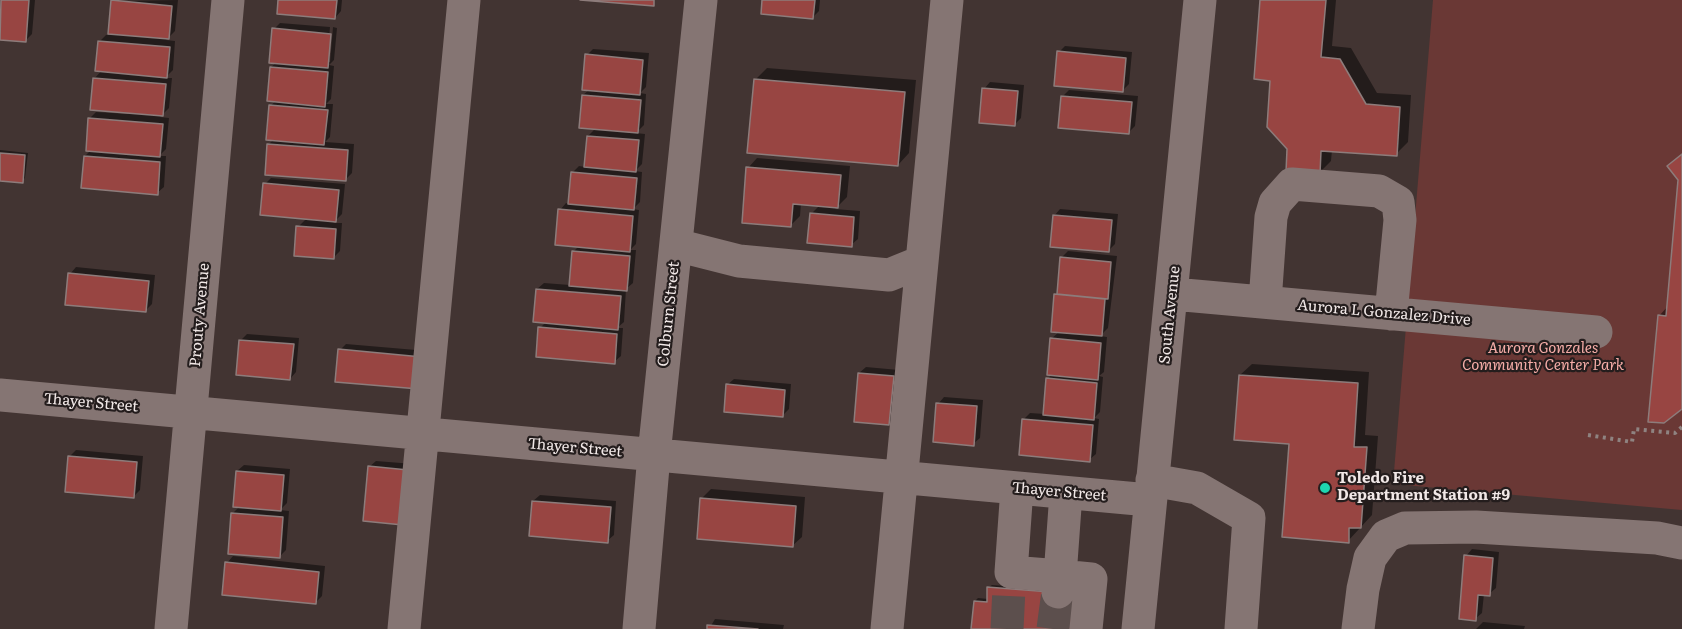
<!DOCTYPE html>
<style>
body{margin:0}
canvas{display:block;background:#423432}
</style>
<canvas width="1682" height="629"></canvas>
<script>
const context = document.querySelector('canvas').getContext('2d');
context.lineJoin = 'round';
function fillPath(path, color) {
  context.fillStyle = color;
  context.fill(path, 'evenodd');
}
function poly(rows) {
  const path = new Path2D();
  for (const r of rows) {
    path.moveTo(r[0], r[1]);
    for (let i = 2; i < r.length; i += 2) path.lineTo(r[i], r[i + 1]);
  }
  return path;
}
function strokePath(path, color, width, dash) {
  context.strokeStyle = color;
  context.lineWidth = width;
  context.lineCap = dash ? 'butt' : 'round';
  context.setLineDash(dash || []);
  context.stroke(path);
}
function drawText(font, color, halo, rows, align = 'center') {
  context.font = font + ' Literata,serif';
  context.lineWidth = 4.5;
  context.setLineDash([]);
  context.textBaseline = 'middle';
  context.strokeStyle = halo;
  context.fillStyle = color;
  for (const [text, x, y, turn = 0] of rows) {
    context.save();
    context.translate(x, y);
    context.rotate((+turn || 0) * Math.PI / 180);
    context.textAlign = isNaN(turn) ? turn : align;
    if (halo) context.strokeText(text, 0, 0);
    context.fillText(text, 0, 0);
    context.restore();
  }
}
fillPath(poly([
 [1433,0,1682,0,1682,510,1393,484]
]), '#6a3835');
fillPath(poly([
 [3,0,35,0,32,34,25,41,0,38],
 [178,0,175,31,166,40,175,41,173,70,165,78,172,78,169,108,160,117,169,118,166,149,159,156,166,156,164,187,157,193,85,156,91,150,90,118,96,112,128,114,128,112,94,79,102,70,99,42,106,35,109,35,112,1],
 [280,0,342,0,341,11,335,18],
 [764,0,820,0,819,11,813,17],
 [1262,0,1336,0,1332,46,1351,48,1377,93,1411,95,1408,142,1396,154,1332,150,1331,161,1319,173,1289,148,1272,80],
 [280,23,330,27,327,62,330,62,333,27,337,28,334,60,329,65,334,66,331,99,326,104,333,104,330,137,325,142,354,144,352,173,345,180,268,145,274,139,270,106,276,101,271,67,277,62,274,29],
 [1065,46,1132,52,1129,84,1123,90,1059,52],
 [593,49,649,53,646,87,640,93,646,94,644,125,636,133,645,134,642,164,635,171,642,172,640,202,633,209,639,210,636,244,630,250,636,250,633,283,626,289,624,322,617,328,623,328,621,356,614,362,540,328,546,322,537,289,544,283,570,285,573,252,579,246,560,210,566,203,570,204,572,173,579,166,585,167,588,136,596,128,583,95,590,89,587,55],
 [767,68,916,80,909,153,898,165,756,79],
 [990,82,1024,85,1021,118,1015,124,984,89],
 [1069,90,1138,96,1135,126,1129,132,1062,97],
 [0,150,28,153,25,178,22,181,0,179],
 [1682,154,1682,407,1659,316,1668,306,1680,179,1669,166],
 [757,158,850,166,847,197,835,209,860,211,858,239,851,245,811,214,820,205,801,203,800,216,790,226,748,168],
 [271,178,345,184,342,214,333,223,342,223,340,251,333,258,298,227,307,218,265,184],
 [1060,209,1118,214,1115,244,1109,250,1054,216],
 [1068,251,1117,256,1108,328,1100,336,1107,337,1104,372,1099,376,1103,377,1100,412,1094,418,1099,419,1096,454,1089,460,1024,419,1030,413,1045,414,1048,379,1052,374,1051,339,1060,331,1053,330,1061,258],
 [76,267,155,275,152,304,145,311,70,274],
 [247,334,299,338,296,372,290,379,241,340],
 [346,344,428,351,425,381,340,350],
 [1252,364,1369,372,1365,435,1378,436,1372,515,1348,541,1290,442,1240,375],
 [866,367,899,370,895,417,889,423,859,373],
 [734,379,791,384,789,409,782,416,727,385],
 [944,397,983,400,980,438,973,444,938,404],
 [76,450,143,456,140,490,133,497,69,457],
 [376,461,414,464,365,520,369,467],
 [244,465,290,469,287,503,280,510,289,511,286,550,279,557,233,513,240,506,237,471],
 [711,489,805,497,802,537,792,546,702,498],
 [540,495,616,501,614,535,607,541,533,501],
 [1472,549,1499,552,1496,588,1489,594,1484,594,1482,613,1475,619,1466,556],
 [233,556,325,566,322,596,316,602,227,563],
 [992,585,1078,591,973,629,975,601,978,598,988,599,989,587],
 [715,619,784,625,783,629,709,629],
 [1483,622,1525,626,1524,629,1476,629]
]), '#0007');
const building = poly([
 [1,0,29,0,26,42,0,40,1,0],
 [111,0,172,6,169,39,108,34,111,0],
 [278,0,337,0,335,19,277,14,278,0],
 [580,0,654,0,654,6,580,0],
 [762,0,815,0,813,19,761,14,762,0],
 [1260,0,1326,0,1321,57,1340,59,1366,104,1400,107,1397,156,1321,151,1320,174,1286,172,1287,149,1267,127,1270,81,1254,79,1260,0],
 [272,28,331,34,328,68,269,63,272,28],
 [98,41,170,47,167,78,95,71,98,41],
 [1057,51,1126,58,1123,92,1054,86,1057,51],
 [585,54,643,60,640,95,582,90,585,54],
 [270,67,328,72,325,107,267,101,270,67],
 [93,78,166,84,163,116,90,110,93,78],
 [754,79,905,92,898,166,747,153,754,79],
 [982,88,1018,91,1015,126,979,123,982,88],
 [582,95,641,100,638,133,579,128,582,95],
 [1061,96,1132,102,1129,134,1058,128,1061,96],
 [269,105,328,110,324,145,266,140,269,105],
 [88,118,163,124,160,157,86,151,88,118],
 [587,136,639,140,636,172,584,167,587,136],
 [267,144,348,150,346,181,265,175,267,144],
 [0,153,25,155,23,183,0,181,0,153],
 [1682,154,1682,409,1664,423,1648,422,1658,315,1666,316,1678,180,1667,166,1682,154],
 [84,156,160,162,158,195,81,188,84,156],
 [746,167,841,175,838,208,793,204,791,227,742,223,746,167],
 [571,172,637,178,634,210,568,204,571,172],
 [263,183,339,190,336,222,260,215,263,183],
 [558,209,633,216,630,252,555,245,558,209],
 [810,213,854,217,852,247,807,243,810,213],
 [1053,215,1112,220,1109,252,1050,247,1053,215],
 [296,226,336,229,334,259,294,256,296,226],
 [572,251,630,256,627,291,569,286,572,251],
 [1060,257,1111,262,1108,299,1057,294,1060,257],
 [68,273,149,281,146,312,65,305,68,273],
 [536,289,621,296,618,330,533,322,536,289],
 [1054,294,1105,299,1102,336,1051,332,1054,294],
 [538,327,617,334,615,364,536,357,538,327],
 [1050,338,1101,343,1098,380,1047,375,1050,338],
 [239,340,294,344,290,380,236,375,239,340],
 [338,349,422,357,419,389,335,382,338,349],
 [858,373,894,376,889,425,854,422,858,373],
 [1239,375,1358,383,1354,447,1367,447,1361,528,1349,528,1349,543,1282,537,1289,444,1234,440,1239,375],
 [1046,378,1097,383,1094,420,1043,415,1046,378],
 [726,384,785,390,783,417,724,412,726,384],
 [936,403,977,406,974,446,933,442,936,403],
 [1022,419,1093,425,1090,462,1019,455,1022,419],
 [68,456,137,462,134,498,65,492,68,456],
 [368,466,408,470,403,525,363,521,368,466],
 [236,471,284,475,281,511,233,507,236,471],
 [700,498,796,506,793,547,697,539,700,498],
 [532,501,611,507,608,543,529,536,532,501],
 [231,513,283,517,280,558,228,554,231,513],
 [1464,555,1493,558,1490,596,1478,595,1476,621,1459,619,1464,555],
 [225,562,319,572,316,604,222,595,225,562],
 [987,587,1076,594,1073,629,971,629,974,601,987,602,987,587],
 [707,625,758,629,707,629,707,625]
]);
fillPath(building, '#984542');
strokePath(building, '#8d7c7b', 1.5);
strokePath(poly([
 [1007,629,1009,588],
 [1053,629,1058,592]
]), '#5c4f4d', 33, [33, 16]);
strokePath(poly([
 [1588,435,1632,442,1634,429,1675,433,1682,427]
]), '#8f8381', 4, [3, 4.5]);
strokePath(poly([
 [676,245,739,261,889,275,921,262],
 [1173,294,1596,332],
 [1265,302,1271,217,1275,203,1292,184,1379,191,1398,202,1400,220,1391,314],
 [0,395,1149,500],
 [1152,480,1197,488,1249,518,1241,629],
 [1017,488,1011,572,1060,576,1066,493],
 [1058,592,1060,576,1091,579,1086,629],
 [171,629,228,0],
 [404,629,464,0],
 [639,629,654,455,701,0],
 [887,629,947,0],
 [1138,629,1200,0],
 [1358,629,1363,589,1370,558,1386,536,1405,528,1476,527,1657,538,1682,543]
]), '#857573', 33);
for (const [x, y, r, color] of [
 [1325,488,6,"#1ed5b0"]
]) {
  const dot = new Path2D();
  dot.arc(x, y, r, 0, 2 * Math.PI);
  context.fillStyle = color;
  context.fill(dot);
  strokePath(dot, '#241d1d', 2);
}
drawText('15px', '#f1e8e7', '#241d1d', [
 ["Aurora L Gonzalez Drive",1384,313,5],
 ["Colburn Street",669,314,-84],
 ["Prouty Avenue",200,315,-85],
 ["South Avenue",1170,315,-84],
 ["Thayer Street",91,403,5],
 ["Thayer Street",575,448,5],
 ["Thayer Street",1059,492,5]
]);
drawText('italic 15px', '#f5aca7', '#241d1d', [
 ["Aurora Gonzales",1543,349],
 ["Community Center Park",1543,366]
]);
drawText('bold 15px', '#f1e8e7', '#241d1d', [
 ["Toledo Fire",1337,479],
 ["Department Station #9",1337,496]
], 'left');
</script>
